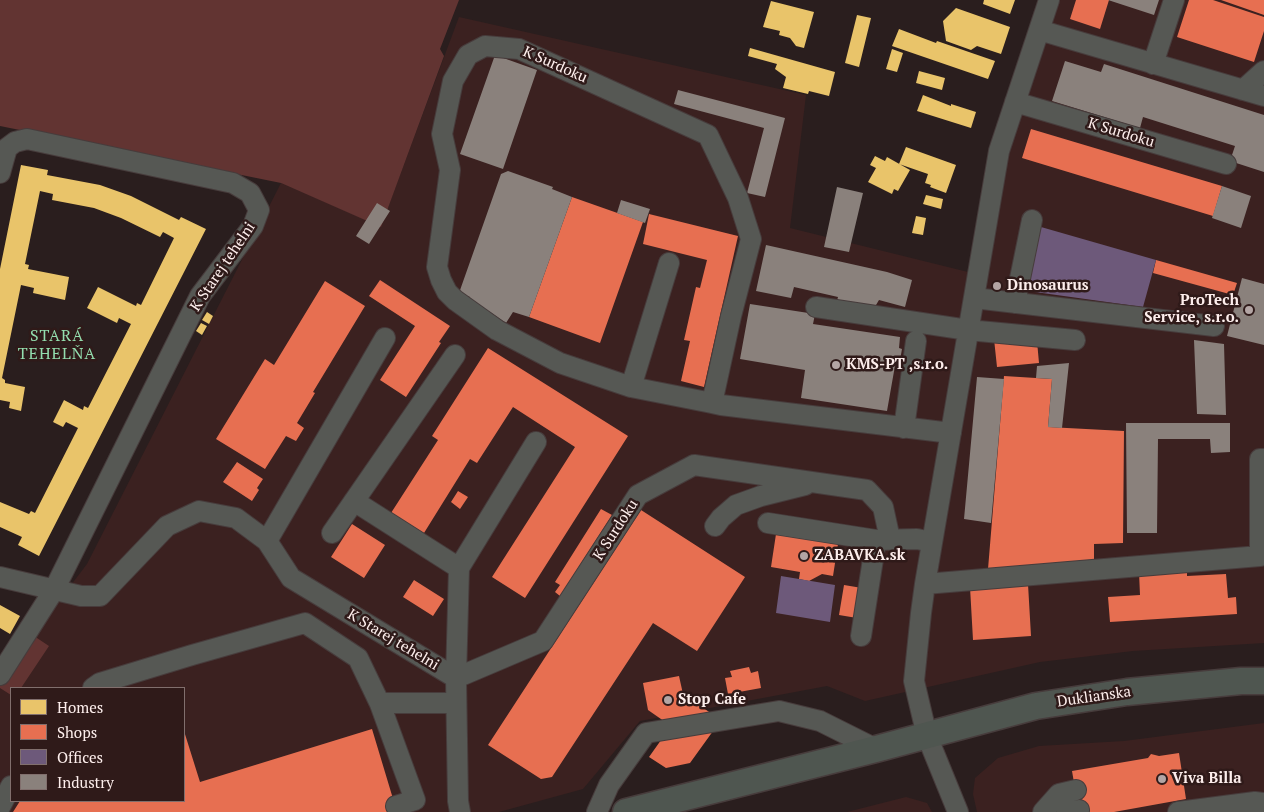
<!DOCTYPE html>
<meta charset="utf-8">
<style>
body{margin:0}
#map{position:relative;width:1264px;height:812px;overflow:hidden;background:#2a1e1e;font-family:"PT Serif",serif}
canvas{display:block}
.legend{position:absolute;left:10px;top:687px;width:175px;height:115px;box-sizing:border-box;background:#2f1a19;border:1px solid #816f6d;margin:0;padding:6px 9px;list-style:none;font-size:15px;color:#fdeeec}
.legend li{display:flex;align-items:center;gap:10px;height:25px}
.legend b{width:25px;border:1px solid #816f6d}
</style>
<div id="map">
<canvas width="1264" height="812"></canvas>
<ul class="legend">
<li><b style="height:14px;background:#e9c46a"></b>Homes</li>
<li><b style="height:14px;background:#e76f51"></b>Shops</li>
<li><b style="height:14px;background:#6d597a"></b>Offices</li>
<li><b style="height:14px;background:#8a817c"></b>Industry</li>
</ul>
</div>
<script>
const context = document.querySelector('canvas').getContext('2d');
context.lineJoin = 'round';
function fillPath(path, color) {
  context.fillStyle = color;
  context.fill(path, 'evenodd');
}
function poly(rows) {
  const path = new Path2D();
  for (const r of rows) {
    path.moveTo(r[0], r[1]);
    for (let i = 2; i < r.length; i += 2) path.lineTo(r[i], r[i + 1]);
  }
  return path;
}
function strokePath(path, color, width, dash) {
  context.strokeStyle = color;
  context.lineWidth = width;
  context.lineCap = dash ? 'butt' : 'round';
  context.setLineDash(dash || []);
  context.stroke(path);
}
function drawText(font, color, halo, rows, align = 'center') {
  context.font = font + ' "PT Serif",serif';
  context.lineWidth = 5;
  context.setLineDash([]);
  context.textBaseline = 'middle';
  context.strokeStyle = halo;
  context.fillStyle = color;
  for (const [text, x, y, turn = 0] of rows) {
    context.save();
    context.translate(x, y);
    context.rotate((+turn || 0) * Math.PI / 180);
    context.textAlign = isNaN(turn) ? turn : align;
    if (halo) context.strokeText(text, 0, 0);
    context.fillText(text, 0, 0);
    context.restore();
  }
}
fillPath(poly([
 [1052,0,1264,0,1264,643,1133,651,1040,662,865,701,827,686,640,721,583,789,499,812,0,812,0,678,87,564,281,183,381,226,459,17,806,95,790,228,968,272],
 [11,688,184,688,184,801,11,801],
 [1264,723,1264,812,977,812,973,794,975,778,998,758,1039,746,1124,741],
 [906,797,927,803,932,812,847,812]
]), '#3b2120');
fillPath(poly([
 [0,0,459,0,440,49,444,56,381,227,281,183,0,126],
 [31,634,49,646,21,688,11,688,11,695,0,688,0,681]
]), '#623432');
fillPath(poly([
 [984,0,1015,0,1010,14,983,4],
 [771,1,814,12,804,48,796,46,790,38,779,35,780,31,763,27],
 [956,8,1010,27,1001,54,977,46,971,50,946,41,943,21],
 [857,15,871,18,859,67,845,63],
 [899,29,936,43,937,41,995,61,988,79,892,46],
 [750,48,835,72,829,96,809,91,808,94,783,88,786,77,775,69,777,64,748,56],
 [892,49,903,53,897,72,886,69],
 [919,71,945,78,942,90,916,83],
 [923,95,951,106,951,104,976,112,971,128,917,111],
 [906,147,956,165,946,193,930,187,931,185,925,183,928,174,899,164],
 [875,156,885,161,887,157,910,170,898,191,894,189,892,194,868,182,876,168,870,165],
 [21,165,48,170,47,175,100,185,131,196,179,220,181,217,206,229,39,556,18,545,22,537,0,527,0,502,29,514,31,511,35,513,78,428,66,422,63,427,53,422,64,400,83,410,84,406,88,408,131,324,119,318,117,323,87,308,98,287,136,306,137,303,141,305,174,238,163,232,160,237,121,218,94,208,52,200,53,194,40,191,25,264,29,265,28,269,69,277,65,300,33,293,34,288,21,285,2,378,5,380,5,383,25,387,21,411,9,408,10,402,0,400,0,269],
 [926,195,943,199,941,209,923,204],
 [916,216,926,218,923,235,912,233],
 [207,312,213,316,209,324,202,320],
 [201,323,207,326,202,335,196,331],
 [0,605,20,616,10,634,0,628]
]), '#e9c46a');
fillPath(poly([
 [1076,0,1109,0,1100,29,1070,19],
 [1189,0,1213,0,1264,17,1264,31,1254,62,1177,37],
 [1221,0,1264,0,1264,15],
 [1031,129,1222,186,1213,216,1022,158],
 [572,197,643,222,600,343,529,317],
 [649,214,738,236,704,387,681,381,690,341,684,340,696,287,700,288,707,260,643,244],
 [1156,260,1237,283,1233,295,1153,273],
 [380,280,450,326,439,342,441,343,406,397,380,380,415,326,369,296],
 [325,281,365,306,313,392,315,393,297,423,304,428,296,441,286,436,265,469,216,439,265,359,274,365],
 [994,339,1037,341,1039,363,997,367],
 [488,348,628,436,525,598,492,577,575,447,513,407,477,463,470,459,424,533,391,513,438,440,432,436],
 [1004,376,1052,379,1048,427,1124,431,1123,543,1094,544,1094,561,988,569],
 [237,462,263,479,257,488,259,490,252,501,223,482],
 [458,491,468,497,460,509,451,502],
 [601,509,612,515,560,596,555,592,560,585,555,582],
 [641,510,745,577,697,651,653,623,552,777,541,779,488,745],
 [352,524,385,545,364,578,331,557],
 [776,534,838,544,833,576,822,574,809,581,799,579,800,572,771,567],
 [1187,569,1187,576,1226,574,1228,598,1236,597,1237,614,1110,622,1108,597,1140,595,1139,572],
 [414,580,444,599,433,616,403,597],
 [1028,584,1031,636,973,640,970,587],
 [844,585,862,588,857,618,839,615],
 [749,667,751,673,758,671,761,688,728,694,725,678,732,677,730,671],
 [679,676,685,703,693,701,721,720,690,763,666,768,649,757,671,726,648,710,643,683],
 [372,729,397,812,13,812,20,801,184,801,184,731,200,782],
 [1179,753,1186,799,1114,812,1079,812,1072,771,1148,758,1151,754,1159,756]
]), '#e76f51');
fillPath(poly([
 [1041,227,1156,260,1143,307,1035,292,1029,284,1030,278],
 [781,576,835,585,830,622,776,613]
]), '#6d597a');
fillPath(poly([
 [1108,0,1159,0,1154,15],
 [495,55,537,70,503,169,460,154],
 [1065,61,1101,72,1104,64,1264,115,1264,172,1230,161,1235,146,1143,117,1140,128,1052,101],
 [678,90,785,118,765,197,747,193,764,128,674,104],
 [508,171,553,187,552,189,572,197,529,317,513,312,506,323,490,312,468,304,470,297,459,293,501,174],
 [1222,186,1251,196,1241,228,1212,218],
 [837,187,863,193,849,252,824,247],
 [621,200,650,209,645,223,617,213],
 [377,203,390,211,369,244,356,236],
 [766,245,887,272,912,280,905,307,879,300,876,305,874,305,872,312,836,304,838,297,794,287,791,298,756,291],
 [1242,278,1264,284,1264,345,1227,336],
 [750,304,815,314,813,324,900,337,899,348,902,349,900,360,896,360,887,411,801,398,805,370,740,359],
 [1194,340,1224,344,1226,415,1197,414],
 [1069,363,1062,428,1048,427,1052,379,1036,378,1037,366],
 [977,377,1004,379,991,523,964,519],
 [1126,423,1230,423,1230,452,1211,453,1210,439,1158,439,1157,533,1127,533]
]), '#8a817c');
const minor = poly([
 [1039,30,1264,96],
 [1153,64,1174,0],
 [1243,90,1264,71],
 [1015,102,1226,164],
 [0,173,7,148,15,142,27,139,233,183,250,193,259,210,253,226,200,296,54,590,0,675],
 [974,298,1214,326],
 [1015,303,1032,220],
 [816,307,968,330,1075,340],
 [631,387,669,263],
 [712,403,731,316,751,239,738,198,708,135,519,49,485,46,468,55,453,81,442,134,450,170,437,267,441,280,447,292,455,300,497,330,560,363,631,387,712,403,721,405,951,433],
 [904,428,916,341],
 [536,442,459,568,456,678,543,641,638,495,694,465,867,490,883,507,890,539],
 [354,501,459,568],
 [768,523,876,540],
 [715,526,721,518,736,505,761,496,805,485],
 [332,533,455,355],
 [267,541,385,338],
 [0,577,81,596,100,596,167,526,199,511,236,518,267,541,291,578,456,678,458,801,460,812],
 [925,584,1260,556,1260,459,1264,459],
 [861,636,876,540,917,539,932,542],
 [93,688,100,683,192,655,305,623,358,658,380,704,415,800,396,806],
 [383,703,456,703],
 [0,807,11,786],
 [597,812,609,785,646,733,779,711,820,721,876,749],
 [958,812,927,736,914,681,921,613,925,584,999,151,1049,0],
 [1043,812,1059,794,1076,790],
 [1067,812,1079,810],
 [1178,812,1255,802,1264,803]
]);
const major = poly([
 [626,812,876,749,1036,706,1127,692,1241,681,1264,681]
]);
strokePath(minor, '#473c3c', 22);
strokePath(major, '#473c3c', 29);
strokePath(minor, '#565854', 20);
strokePath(major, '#4f5650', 26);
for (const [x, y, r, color] of [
 [997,286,5,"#b3a5a4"],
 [1249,310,5,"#b3a5a4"],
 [836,365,5,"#b3a5a4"],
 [804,556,5,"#b3a5a4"],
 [668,700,5,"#b3a5a4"],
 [1162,779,5,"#b3a5a4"]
]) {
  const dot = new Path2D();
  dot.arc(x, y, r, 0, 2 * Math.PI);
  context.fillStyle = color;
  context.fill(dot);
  strokePath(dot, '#2f1a19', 2);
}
drawText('15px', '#fdeeec', '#2f1a19', [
 ["K Surdoku",555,65,24],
 ["K Surdoku",1121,133,17],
 ["K Starej tehelni",223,267,-56],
 ["K Surdoku",616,530,-57],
 ["K Starej tehelni",393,640,31],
 ["Duklianska",1094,697,-8]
]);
drawText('bold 15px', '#fdeeec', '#2f1a19', [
 ["Dinosaurus",1007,286],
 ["ProTech",1239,301,"right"],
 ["Service, s.r.o.",1239,318,"right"],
 ["KMS-PT ,s.r.o.",846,365],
 ["ZABAVKA.sk",814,556],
 ["Stop Cafe",678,700],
 ["Viva Billa",1172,779]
], 'left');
context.letterSpacing = '1px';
drawText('16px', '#93deaf', '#2f1a19', [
 ["STARÁ",57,336],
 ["TEHELŇA",57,354]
]);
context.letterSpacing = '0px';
</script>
